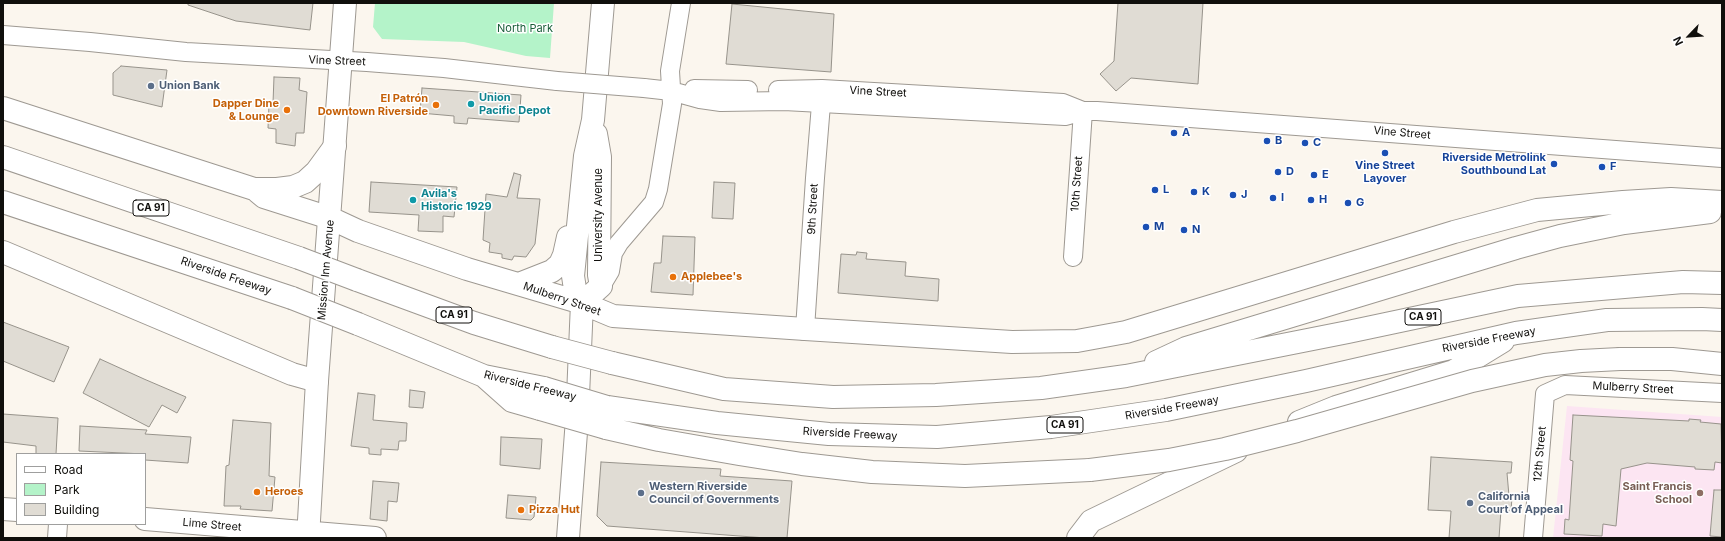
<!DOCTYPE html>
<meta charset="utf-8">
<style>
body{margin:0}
#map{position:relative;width:1725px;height:541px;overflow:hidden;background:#fbf6ee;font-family:Inter,sans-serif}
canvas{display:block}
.frame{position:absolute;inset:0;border:4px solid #100f0c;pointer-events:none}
.legend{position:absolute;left:16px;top:453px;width:130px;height:72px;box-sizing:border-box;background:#fff;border:1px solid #9f9f9e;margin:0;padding:5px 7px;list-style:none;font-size:12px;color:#100f0c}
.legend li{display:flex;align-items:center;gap:8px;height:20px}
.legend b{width:20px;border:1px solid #9f9f9e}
.north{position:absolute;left:1669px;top:16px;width:40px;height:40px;-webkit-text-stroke:3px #fff;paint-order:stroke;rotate:245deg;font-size:11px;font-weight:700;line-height:16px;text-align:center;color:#100f0c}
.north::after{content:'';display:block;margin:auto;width:14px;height:18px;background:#100f0c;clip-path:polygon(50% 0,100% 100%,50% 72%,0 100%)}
</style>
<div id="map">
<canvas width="1725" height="541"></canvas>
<div class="frame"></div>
<ul class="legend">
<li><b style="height:5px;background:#fff"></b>Road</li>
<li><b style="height:11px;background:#b4f3c9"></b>Park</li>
<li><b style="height:11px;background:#e0dcd4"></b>Building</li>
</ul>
<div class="north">N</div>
</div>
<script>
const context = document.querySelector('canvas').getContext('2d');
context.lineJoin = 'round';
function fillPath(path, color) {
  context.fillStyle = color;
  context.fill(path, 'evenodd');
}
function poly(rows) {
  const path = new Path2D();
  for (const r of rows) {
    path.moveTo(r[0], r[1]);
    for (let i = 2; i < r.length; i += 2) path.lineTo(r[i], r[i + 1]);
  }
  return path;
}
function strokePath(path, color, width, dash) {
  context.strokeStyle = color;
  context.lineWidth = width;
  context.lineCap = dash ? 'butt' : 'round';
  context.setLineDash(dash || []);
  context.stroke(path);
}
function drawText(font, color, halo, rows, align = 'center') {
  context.font = font + ' Inter,sans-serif';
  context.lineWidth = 3;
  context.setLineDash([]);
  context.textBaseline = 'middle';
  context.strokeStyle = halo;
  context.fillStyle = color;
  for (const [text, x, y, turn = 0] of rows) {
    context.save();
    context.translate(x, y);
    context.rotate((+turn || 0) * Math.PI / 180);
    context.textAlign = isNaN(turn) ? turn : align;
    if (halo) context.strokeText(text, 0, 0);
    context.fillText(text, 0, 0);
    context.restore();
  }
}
fillPath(poly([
 [1567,406,1722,417,1722,538,1553,538]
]), '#fce5f2');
fillPath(poly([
 [375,3,554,3,550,58,526,56,464,42,382,39,373,27]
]), '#b4f3c9');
const building = poly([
 [188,3,313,3,310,30,236,21,188,5,188,3],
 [1118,3,1203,3,1198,84,1131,78,1116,91,1100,74,1114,61,1118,3],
 [732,4,834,14,831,72,726,64,732,4],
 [121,66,167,70,162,107,113,95,113,73,121,66],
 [274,77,300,78,299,90,307,92,304,133,296,133,295,146,276,143,276,129,268,128,269,104,273,103,274,77],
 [422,88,521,95,519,122,468,118,467,124,454,123,454,116,420,113,422,88],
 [514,173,521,175,517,198,540,199,535,244,526,257,514,256,512,260,502,258,502,254,489,252,490,243,483,240,486,194,507,197,514,173],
 [371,182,457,187,454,217,443,216,443,232,418,231,419,215,369,212,371,182],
 [714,182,735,183,733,219,712,218,714,182],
 [663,236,695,237,693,295,651,292,654,263,661,263,663,236],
 [857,252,867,253,866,259,906,262,905,276,939,279,938,301,838,293,841,254,856,255,857,252],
 [3,322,69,347,54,382,3,361,3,322],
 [100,359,144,379,186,397,177,413,162,405,149,427,83,393,100,359],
 [410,390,425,392,423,408,409,407,410,390],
 [358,393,375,395,373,420,407,423,406,441,399,441,398,450,381,449,381,455,369,454,369,448,351,446,358,393],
 [3,414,58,418,56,454,36,454,36,446,3,442,3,414],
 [1573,415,1689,421,1689,419,1701,420,1700,422,1721,424,1722,463,1715,462,1714,470,1695,469,1695,467,1647,463,1621,469,1616,526,1603,524,1602,536,1564,534,1565,519,1569,520,1573,461,1570,460,1573,415],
 [233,420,271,423,269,476,275,477,272,511,240,509,241,506,224,506,226,466,229,465,233,420],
 [80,426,147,430,145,434,191,437,188,463,145,460,145,454,79,451,80,426],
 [501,437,542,439,540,469,500,465,501,437],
 [1431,457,1512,462,1511,473,1507,473,1509,496,1512,497,1511,511,1501,510,1499,538,1449,538,1451,511,1428,510,1431,457],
 [601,462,721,469,720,476,792,481,787,538,766,538,607,526,597,516,601,462],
 [373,481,399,483,397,502,388,501,387,521,370,519,373,481],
 [1714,490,1722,490,1722,537,1710,536,1714,490],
 [508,495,536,497,534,517,531,520,506,518,508,495]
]);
fillPath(building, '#e0dcd4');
strokePath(building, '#97938b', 1);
const minor = poly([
 [3,35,90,42,186,52,367,62,444,68,557,81],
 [644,88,671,91,700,99,721,102,784,101,1065,116,1083,111,1097,111,1722,158],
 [694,89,748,90],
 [778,90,822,89,1063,103,1083,111],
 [1073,257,1083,111],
 [601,286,610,271,613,253,619,243,654,202,658,189,672,104,670,71,681,3],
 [805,329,815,178,822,92],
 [57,538,58,524],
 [1533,538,1545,394,1565,385,1722,393]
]);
const major = poly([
 [330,218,358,231,467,269,582,303,613,316,805,329],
 [519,284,552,271,560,264,564,255,568,237],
 [582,303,601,286,599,275,600,157,596,134],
 [3,509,17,510],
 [145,519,375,538],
 [308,538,317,381,345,3],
 [568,538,577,419,582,303,575,289,573,276,585,156,593,120,603,3]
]);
const highway = poly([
 [3,108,254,189,277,189,293,187,305,182,316,172,335,146],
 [3,157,299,258],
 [258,192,264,197,330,218],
 [3,202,292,298],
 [3,252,292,374,317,381],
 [357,280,474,323,552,347],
 [358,324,484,376,544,388],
 [805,329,1012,342,1077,341,1126,332,1454,232,1537,210,1623,202,1671,199,1722,202],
 [1620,359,1672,359,1722,364],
 [1156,362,1186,348,1516,248,1560,236,1624,223,1710,212],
 [612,363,724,389,833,397,936,395,1041,388,1126,376,1348,332,1518,296,1683,282,1722,283],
 [485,377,512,401,540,409],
 [607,407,717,423,829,434,937,437,1051,427,1166,410,1306,381,1516,333,1607,320,1702,319,1722,320],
 [1299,422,1336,407,1454,371,1503,341],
 [606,428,659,440,739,454,802,464,872,472,965,476,1090,470],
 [1078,538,1091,521,1236,451]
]);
strokePath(minor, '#9e9992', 20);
strokePath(major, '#9e9992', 24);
strokePath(highway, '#9e9992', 24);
strokePath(minor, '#fff', 18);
strokePath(major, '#fff', 22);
strokePath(highway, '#fff', 22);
const minorBridge = poly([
 [557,81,644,88]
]);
const highwayBridge = poly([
 [299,258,357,280],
 [292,298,358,324],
 [552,347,612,363],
 [544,388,607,407],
 [540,409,606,428],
 [1090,470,1169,460,1225,449,1297,431,1472,381,1545,365,1581,361,1620,359]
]);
strokePath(minorBridge, '#9e9992', 20, []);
strokePath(highwayBridge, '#9e9992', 24, []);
strokePath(minorBridge, '#fff', 18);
strokePath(highwayBridge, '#fff', 22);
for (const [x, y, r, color] of [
 [151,86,4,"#5c6f8a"],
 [471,104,4,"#0f9aa8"],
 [436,105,4,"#e8710a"],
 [287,110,4,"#e8710a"],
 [1174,133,4,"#1a4fb4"],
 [1267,141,4,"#1a4fb4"],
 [1305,143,4,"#1a4fb4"],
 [1385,153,4,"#1a4fb4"],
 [1554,164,4,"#1a4fb4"],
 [1602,167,4,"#1a4fb4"],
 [1278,172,4,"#1a4fb4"],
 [1314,175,4,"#1a4fb4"],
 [1155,190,4,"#1a4fb4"],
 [1194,192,4,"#1a4fb4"],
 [1233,195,4,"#1a4fb4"],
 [1273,198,4,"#1a4fb4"],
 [413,200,4,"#0f9aa8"],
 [1311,200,4,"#1a4fb4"],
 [1348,203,4,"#1a4fb4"],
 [1146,227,4,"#1a4fb4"],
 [1184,230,4,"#1a4fb4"],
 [673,277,4,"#e8710a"],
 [257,492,4,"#e8710a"],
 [641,493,4,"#5c6f8a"],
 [1700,493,4,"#8d6e63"],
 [1470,503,4,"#5c6f8a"],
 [521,510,4,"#e8710a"]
]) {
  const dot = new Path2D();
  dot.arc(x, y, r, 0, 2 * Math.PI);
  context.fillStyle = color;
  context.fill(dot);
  strokePath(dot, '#fff', 1.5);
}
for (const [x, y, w] of [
 [151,208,36],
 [454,315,36],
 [1423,317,36],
 [1065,425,36]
]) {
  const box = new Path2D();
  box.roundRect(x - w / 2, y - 8, w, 16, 3);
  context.fillStyle = '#fff';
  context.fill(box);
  strokePath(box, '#100f0c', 1);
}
drawText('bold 10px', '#100f0c', null, [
 ["CA 91",151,208],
 ["CA 91",454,315],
 ["CA 91",1423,317],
 ["CA 91",1065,425]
]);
drawText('11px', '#185d38', '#fff', [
 ["North Park",525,29]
]);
drawText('11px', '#100f0c', '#fff', [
 ["Vine Street",337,61,2],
 ["Vine Street",878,92,3],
 ["Vine Street",1402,133,5],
 ["10th Street",1077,184,-86],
 ["9th Street",813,209,-87],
 ["University Avenue",599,215,-90],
 ["Mission Inn Avenue",326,270,-85],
 ["Riverside Freeway",226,276,19],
 ["Mulberry Street",562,299,19],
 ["Riverside Freeway",1489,340,-11],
 ["Riverside Freeway",530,386,14],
 ["Mulberry Street",1633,388,3],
 ["Riverside Freeway",1172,408,-10],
 ["Riverside Freeway",850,434,3],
 ["12th Street",1540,454,-85],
 ["Lime Street",212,525,5]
]);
drawText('bold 11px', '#4e5e75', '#fff', [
 ["Union Bank",159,86],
 ["Western Riverside",649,487],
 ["Council of Governments",649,500],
 ["California",1478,497],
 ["Court of Appeal",1478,510]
], 'left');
drawText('bold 11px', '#0d838f', '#fff', [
 ["Union",479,98],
 ["Pacific Depot",479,111],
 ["Avila's",421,194],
 ["Historic 1929",421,207]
], 'left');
drawText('bold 11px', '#c56008', '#fff', [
 ["El Patrón",428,99,"right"],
 ["Downtown Riverside",428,112,"right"],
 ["Dapper Dine",279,104,"right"],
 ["& Lounge",279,117,"right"],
 ["Applebee's",681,277],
 ["Heroes",265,492],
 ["Pizza Hut",529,510]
], 'left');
drawText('bold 11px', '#164399', '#fff', [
 ["A",1182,133],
 ["B",1275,141],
 ["C",1313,143],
 ["Riverside Metrolink",1546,158,"right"],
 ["Southbound Lat",1546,171,"right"],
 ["Vine Street",1385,166,"center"],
 ["Layover",1385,179,"center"],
 ["F",1610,167],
 ["D",1286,172],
 ["E",1322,175],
 ["L",1163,190],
 ["K",1202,192],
 ["J",1241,195],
 ["I",1281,198],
 ["H",1319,200],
 ["G",1356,203],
 ["M",1154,227],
 ["N",1192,230]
], 'left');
drawText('bold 11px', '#785e54', '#fff', [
 ["Saint Francis",1692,487],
 ["School",1692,500]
], 'right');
</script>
